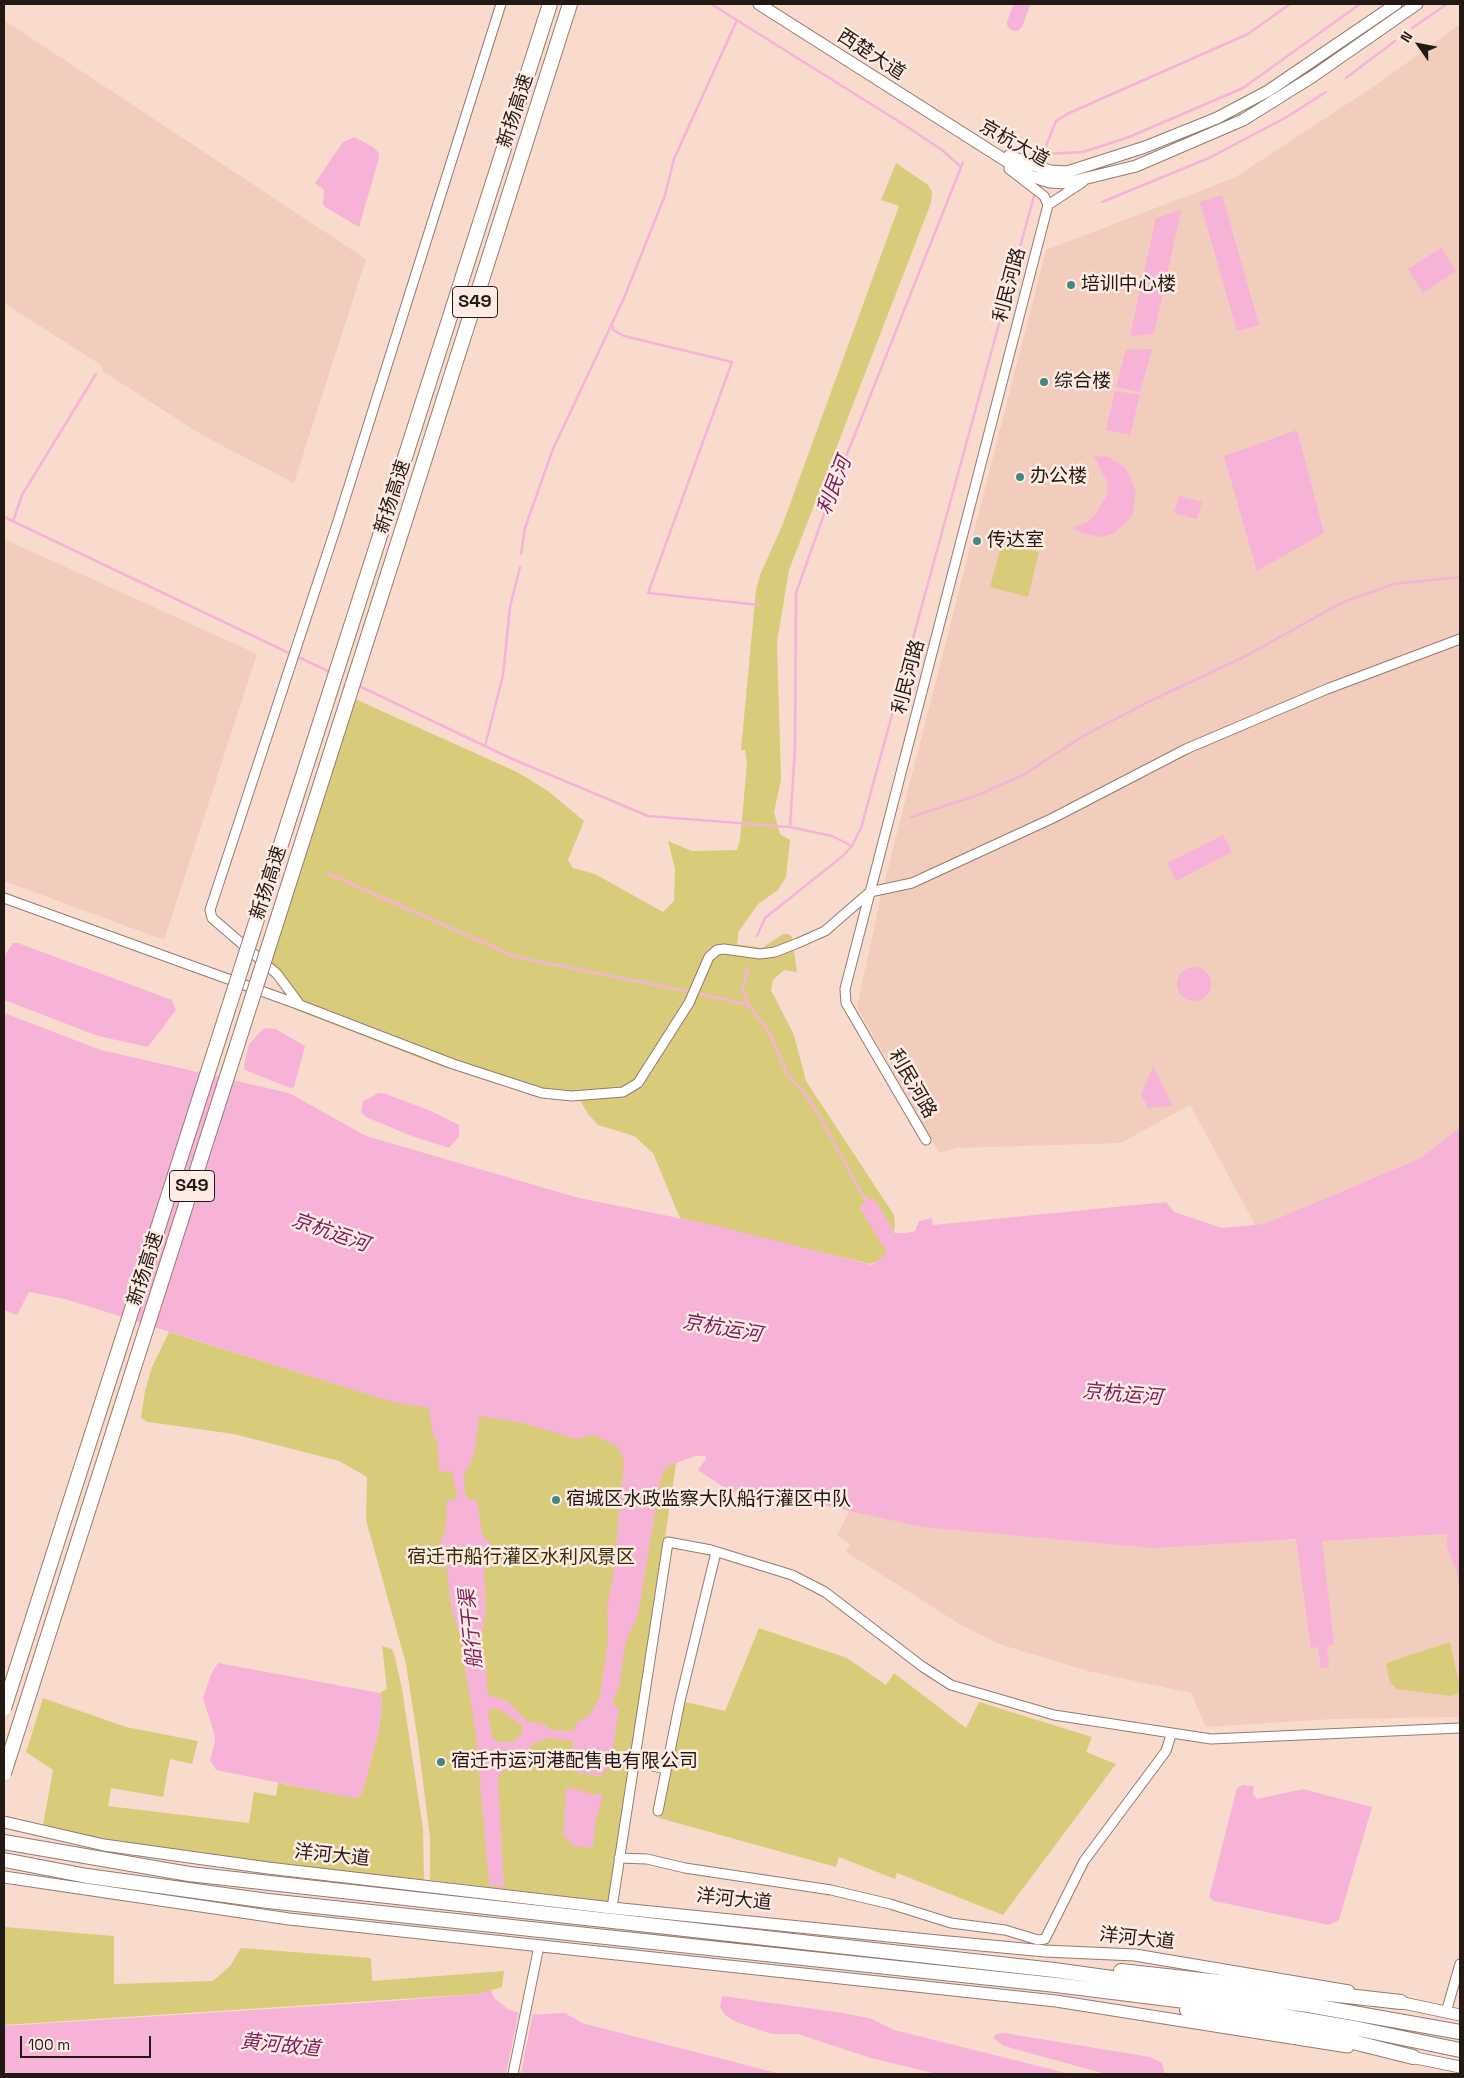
<!DOCTYPE html>
<meta charset="utf-8">
<style>
body{margin:0}
#map{position:relative;width:1464px;height:2078px;overflow:hidden;background:#f9dbce;font-family:"Space Grotesk",sans-serif}
canvas{display:block}
.frame{position:absolute;inset:0;border:5px solid #231914;pointer-events:none}
.north{position:absolute;left:1394px;top:20px;width:50px;height:50px;-webkit-text-stroke:4px #feebe3;paint-order:stroke;rotate:303deg;font-size:14px;font-weight:700;line-height:20px;text-align:center;color:#231914}
.north::after{content:'';display:block;margin:auto;width:18px;height:22px;background:#231914;clip-path:polygon(50% 0,100% 100%,50% 72%,0 100%)}
.scale{position:absolute;left:20px;top:2036px;width:131px;height:22px;box-sizing:border-box;border:2px solid #231914;border-top:0;padding-left:6px;font-size:15px;line-height:18px;white-space:nowrap;color:#231914;-webkit-text-stroke:4px #feebe3;paint-order:stroke}
</style>
<div id="map">
<canvas width="1464" height="2078"></canvas>
<div class="frame"></div>
<div class="north">N</div>
<div class="scale">100 m</div>
</div>
<script>
const context = document.querySelector('canvas').getContext('2d');
context.lineJoin = 'round';
function fillPath(path, color) {
  context.fillStyle = color;
  context.fill(path, 'evenodd');
}
function poly(rows) {
  const path = new Path2D();
  for (const r of rows) {
    if (r.length === 3) {
      path.moveTo(r[0] + r[2], r[1]);
      path.arc(r[0], r[1], r[2], 0, 2 * Math.PI);
      continue;
    }
    path.moveTo(r[0], r[1]);
    for (let i = 2; i < r.length; i += 2) path.lineTo(r[i], r[i + 1]);
  }
  return path;
}
function strokePath(path, color, width, dash) {
  context.strokeStyle = color;
  context.lineWidth = width;
  context.lineCap = dash ? 'butt' : 'round';
  context.setLineDash(dash || []);
  context.stroke(path);
}
function drawText(font, color, halo, rows, align = 'center') {
  context.font = font + ' "Space Grotesk","Noto Sans SC",sans-serif';
  context.lineWidth = 5;
  context.setLineDash([]);
  context.textBaseline = 'middle';
  context.strokeStyle = halo;
  context.fillStyle = color;
  for (const [text, x, y, turn = 0] of rows) {
    context.save();
    context.translate(x, y);
    context.rotate((+turn || 0) * Math.PI / 180);
    context.textAlign = isNaN(turn) ? turn : align;
    if (halo) context.strokeText(text, 0, 0);
    context.fillText(text, 0, 0);
    context.restore();
  }
}
fillPath(poly([
 [4,20,366,259,294,483,202,435,104,372,101,365,4,303],
 [1460,24,1460,1127,1421,1158,1257,1228,1190,1105,1121,1143,957,1148,939,1153,857,1007,881,896,1046,250,1234,178,1382,81],
 [4,539,257,654,164,940,4,881],
 [850,1510,922,1527,1322,1541,1447,1534,1447,1546,1457,1574,1460,1593,1460,1714,1458,1717,1333,1719,1206,1727,1191,1693,1088,1671,999,1644,961,1625,846,1552,850,1544,837,1535]
]), '#f2ccbc');
fillPath(poly([
 [896,163,928,185,932,192,931,203,789,570,777,642,781,780,774,812,780,834,790,840,786,877,778,890,758,904,739,931,737,944,762,948,783,934,789,934,792,937,797,972,784,970,773,980,771,990,794,1035,806,1081,894,1215,895,1227,887,1253,879,1261,870,1264,680,1218,653,1153,634,1136,598,1125,588,1114,577,1095,509,1085,443,1067,296,1010,271,973,272,961,355,699,517,772,548,791,584,821,568,860,573,868,595,874,663,912,674,901,675,869,668,841,692,851,737,850,740,840,747,764,745,750,741,750,756,590,760,575,782,526,899,206,881,200],
 [1002,543,1039,552,1028,597,990,587],
 [169,1332,368,1394,679,1444,611,1902,430,1880,430,1838,418,1742,406,1664,366,1520,367,1477,339,1461,234,1434,148,1422,141,1418,145,1391,152,1367],
 [759,1628,847,1658,886,1685,894,1673,966,1728,979,1702,1092,1737,1086,1752,1116,1764,1003,1915,897,1873,895,1879,839,1857,836,1867,659,1818,685,1702,725,1711],
 [1450,1642,1460,1689,1457,1694,1451,1696,1397,1689,1390,1682,1386,1663],
 [382,1646,392,1649,395,1657,402,1689,423,1829,424,1881,126,1844,43,1825,53,1770,26,1752,43,1698,126,1727,198,1741,192,1764,170,1759,163,1797,111,1788,108,1806,249,1823,254,1792,276,1796,278,1783,358,1798,362,1793,379,1730,382,1699,380,1693,387,1689],
 [4,1927,114,1936,114,1984,213,1981,230,1966,241,1948,371,1958,372,1981,504,1971,502,1987,478,1994,4,2025]
]), '#d8cc7b');
fillPath(poly([
 [354,137,373,147,378,152,379,158,359,227,325,207,323,203,324,190,315,183,343,142],
 [1222,195,1259,325,1237,331,1200,202],
 [1181,210,1154,334,1130,336,1156,218],
 [1441,248,1456,271,1423,293,1408,269],
 [1152,349,1140,392,1116,387,1126,350],
 [1115,391,1140,395,1130,435,1106,430],
 [1297,430,1324,533,1257,571,1224,456],
 [1094,456,1109,457,1126,468,1136,491,1132,516,1113,534,1101,537,1079,532,1073,528,1087,522,1095,515,1107,495,1108,484],
 [1179,496,1202,502,1197,519,1174,513],
 [1223,835,1232,852,1176,881,1167,863],
 [13,943,18,943,172,1000,176,1010,148,1047,98,1036,4,1000,4,956],
 [1194,984,17],
 [4,1013,101,1050,289,1093,366,1136,579,1198,718,1226,872,1265,887,1253,859,1207,865,1203,862,1193,870,1200,874,1198,895,1233,907,1233,915,1231,919,1221,932,1218,933,1225,1166,1202,1174,1212,1222,1228,1265,1224,1421,1158,1460,1127,1460,1593,1457,1574,1447,1546,1447,1534,1322,1541,1334,1644,1327,1646,1329,1667,1321,1668,1318,1647,1311,1648,1296,1539,1153,1548,922,1527,796,1499,731,1492,698,1470,706,1459,705,1456,695,1456,666,1467,661,1477,638,1614,625,1644,619,1688,613,1700,614,1705,619,1709,610,1766,600,1776,579,1773,575,1770,577,1763,573,1750,573,1741,549,1738,534,1743,523,1756,499,1775,498,1779,504,1887,489,1885,476,1735,465,1667,466,1655,451,1606,447,1569,444,1563,438,1560,438,1547,446,1529,447,1500,455,1500,457,1495,452,1472,439,1471,438,1445,432,1431,429,1408,393,1402,65,1299,29,1292,17,1315,4,1310],
 [479,1416,523,1423,577,1439,593,1435,617,1446,624,1461,613,1579,607,1605,608,1639,600,1697,590,1715,578,1721,573,1731,550,1730,545,1724,528,1722,507,1701,491,1696,487,1692,486,1664,479,1664,477,1661,486,1608,484,1570,488,1560,494,1555,492,1546,482,1534,477,1500,470,1500,465,1495,464,1471,468,1470,475,1450],
 [493,1708,501,1710,522,1725,523,1732,513,1742,497,1742,492,1737,488,1712],
 [264,1028,276,1029,305,1046,294,1087,290,1088,245,1070,244,1065,249,1044],
 [1153,1067,1173,1106,1148,1108,1141,1094],
 [379,1093,386,1094,431,1111,459,1125,459,1137,449,1148,409,1135,368,1118,361,1113,363,1101],
 [218,1663,380,1693,382,1699,379,1730,362,1793,358,1798,354,1798,216,1770,210,1760,215,1741,214,1733,203,1698,211,1674],
 [1243,1785,1254,1786,1253,1794,1257,1799,1303,1789,1372,1807,1339,1920,1329,1925,1214,1901,1209,1897,1237,1788],
 [569,1787,595,1795,599,1793,603,1797,596,1819,593,1845,590,1848,574,1846,563,1835,566,1789],
 [491,1990,494,1998,509,2010,527,2015,565,2013,582,2023,781,2074,4,2074,4,2026,392,2001,478,1994],
 [722,1996,843,2013,872,2019,894,2030,1070,2074,937,2074,871,2058,798,2034,772,2034,736,2022,725,2015,720,2007],
 [1004,2033,1150,2057,1162,2063,1165,2074,1102,2073,1004,2046,993,2038,996,2034]
]), '#f7b2d8');
fillPath(poly([
 [519,2010,533,2012,521,2074,506,2074]
]), '#f9dbce');
strokePath(poly([
 [711,4,906,126,942,150,961,167],
 [1412,28,1447,4],
 [1346,78,1395,41],
 [1046,146,1056,121,1067,114,1248,34,1290,4],
 [1044,154,1083,152,1129,137,1243,88,1360,4],
 [1102,202,1209,158,1285,118,1326,92],
 [613,327,613,330,624,336,732,362,648,593,760,605],
 [4,517,291,654],
 [13,521,22,495,96,374],
 [521,554,525,528,553,449,624,298,665,195,674,159,737,20],
 [296,656,332,673],
 [357,685,510,758,648,816,790,827,832,836,852,846],
 [485,746,503,675,510,607,520,567],
 [911,817,978,795,1023,775,1085,735,1152,700,1244,657,1341,603,1394,584,1460,577],
 [790,827,795,748,796,593,832,492,963,162],
 [327,873,516,957,686,991],
 [757,936,765,918,844,855,852,846,861,828,1034,196],
 [748,968,742,989,749,1005,770,1034,787,1074,802,1090,817,1112,863,1196],
 [701,994,748,1005]
]), '#f7b2d8', 2.5);
strokePath(poly([
 [1015,23,1022,4]
]), '#f7b2d8', 16);
const minor = poly([
 [1048,205,1083,182],
 [4,898,300,1005,453,1064,542,1093,572,1096,623,1092,638,1083,689,1003,709,957,717,950,724,949,760,954,775,952,798,943,825,931,870,892,912,883,1053,818,1186,749,1327,689,1460,639],
 [300,1005,277,974,212,918,210,910,337,524,501,4],
 [926,1140,846,1003,845,989,1048,205,1044,196,1009,169],
 [634,1762,666,1769],
 [658,1811,680,1701,716,1552],
 [619,1858,647,1859,685,1868,831,1890,890,1904,951,1923,1005,1930,1038,1940,1045,1939,1084,1861,1166,1751,1171,1735],
 [612,1908,668,1542,711,1550,792,1575,825,1592,923,1667,951,1685,1054,1715,1211,1739,1460,1728],
 [1446,2012,1460,1964],
 [513,2074,539,1946]
]);
const major = poly([
 [759,4,1030,176,1050,182,1067,183,1136,166,1243,120,1312,77,1417,4],
 [1009,156,1050,171,1067,172,1145,147,1217,118,1268,91,1396,4],
 [4,1822,104,1845,268,1868,612,1908,938,1941,1045,1951,1135,1955,1349,1991],
 [4,1877,289,1919,1056,2001,1348,2047],
 [1394,2001,1460,2015],
 [1406,2056,1460,2067]
]);
const highway = poly([
 [361,595,550,4],
 [380,599,570,4],
 [4,1842,189,1874,1054,1970,1308,2005,1460,2032],
 [4,1860,87,1876,268,1901,1056,1985,1225,2006,1359,2029,1460,2050],
 [1121,1971,1401,2002],
 [1187,2010,1345,2040,1413,2057]
]);
strokePath(minor, '#957a6f', 11);
strokePath(major, '#957a6f', 13);
strokePath(highway, '#957a6f', 16);
strokePath(minor, '#fff', 9);
strokePath(major, '#fff', 11);
strokePath(highway, '#fff', 14);
const highwayBridge = poly([
 [4,1708,361,595],
 [4,1773,380,599]
]);
strokePath(highwayBridge, '#957a6f', 16, []);
strokePath(highwayBridge, '#fff', 14);
for (const [x, y, r, color] of [
 [1071,285,5,"#418883"],
 [1044,382,5,"#418883"],
 [1020,477,5,"#418883"],
 [977,541,5,"#418883"],
 [556,1500,5,"#418883"],
 [441,1762,5,"#418883"]
]) {
  const dot = new Path2D();
  dot.arc(x, y, r, 0, 2 * Math.PI);
  context.fillStyle = color;
  context.fill(dot);
  strokePath(dot, '#feebe3', 2);
}
for (const [x, y, w] of [
 [475,302,45],
 [192,1186,45]
]) {
  const box = new Path2D();
  box.roundRect(x - w / 2, y - 15.5, w, 31, 4);
  context.fillStyle = '#feebe3';
  context.fill(box);
  strokePath(box, '#231914', 1);
}
drawText('bold 18px', '#231914', null, [
 ["S49",475,302],
 ["S49",192,1186]
]);
drawText('19px', '#231914', '#feebe3', [
 ["西楚大道",871,55,33],
 ["新扬高速",516,111,-72],
 ["京杭大道",1014,144,29],
 ["利民河路",1010,285,-75],
 ["新扬高速",393,497,-72],
 ["利民河路",909,677,-75],
 ["新扬高速",269,883,-72],
 ["利民河路",912,1084,60],
 ["新扬高速",146,1269,-72],
 ["洋河大道",332,1856,6],
 ["洋河大道",734,1900,6],
 ["洋河大道",1137,1939,6]
]);
drawText('19px', '#231914', '#feebe3', [
 ["培训中心楼",1081,285],
 ["综合楼",1054,382],
 ["办公楼",1030,477],
 ["传达室",987,541],
 ["宿城区水政监察大队船行灌区中队",566,1500],
 ["宿迁市运河港配售电有限公司",451,1762]
], 'left');
drawText('19px', '#352f05', '#feebe3', [
 ["宿迁市船行灌区水利风景区",521,1558]
]);
drawText('italic 20px', '#801f5f', '#feebe3', [
 ["利民河",835,486,-69],
 ["京杭运河",330,1233,19],
 ["京杭运河",722,1329,10],
 ["京杭运河",1122,1395,5],
 ["船行干渠",472,1629,-96],
 ["黄河故道",280,2046,6]
]);
</script>
